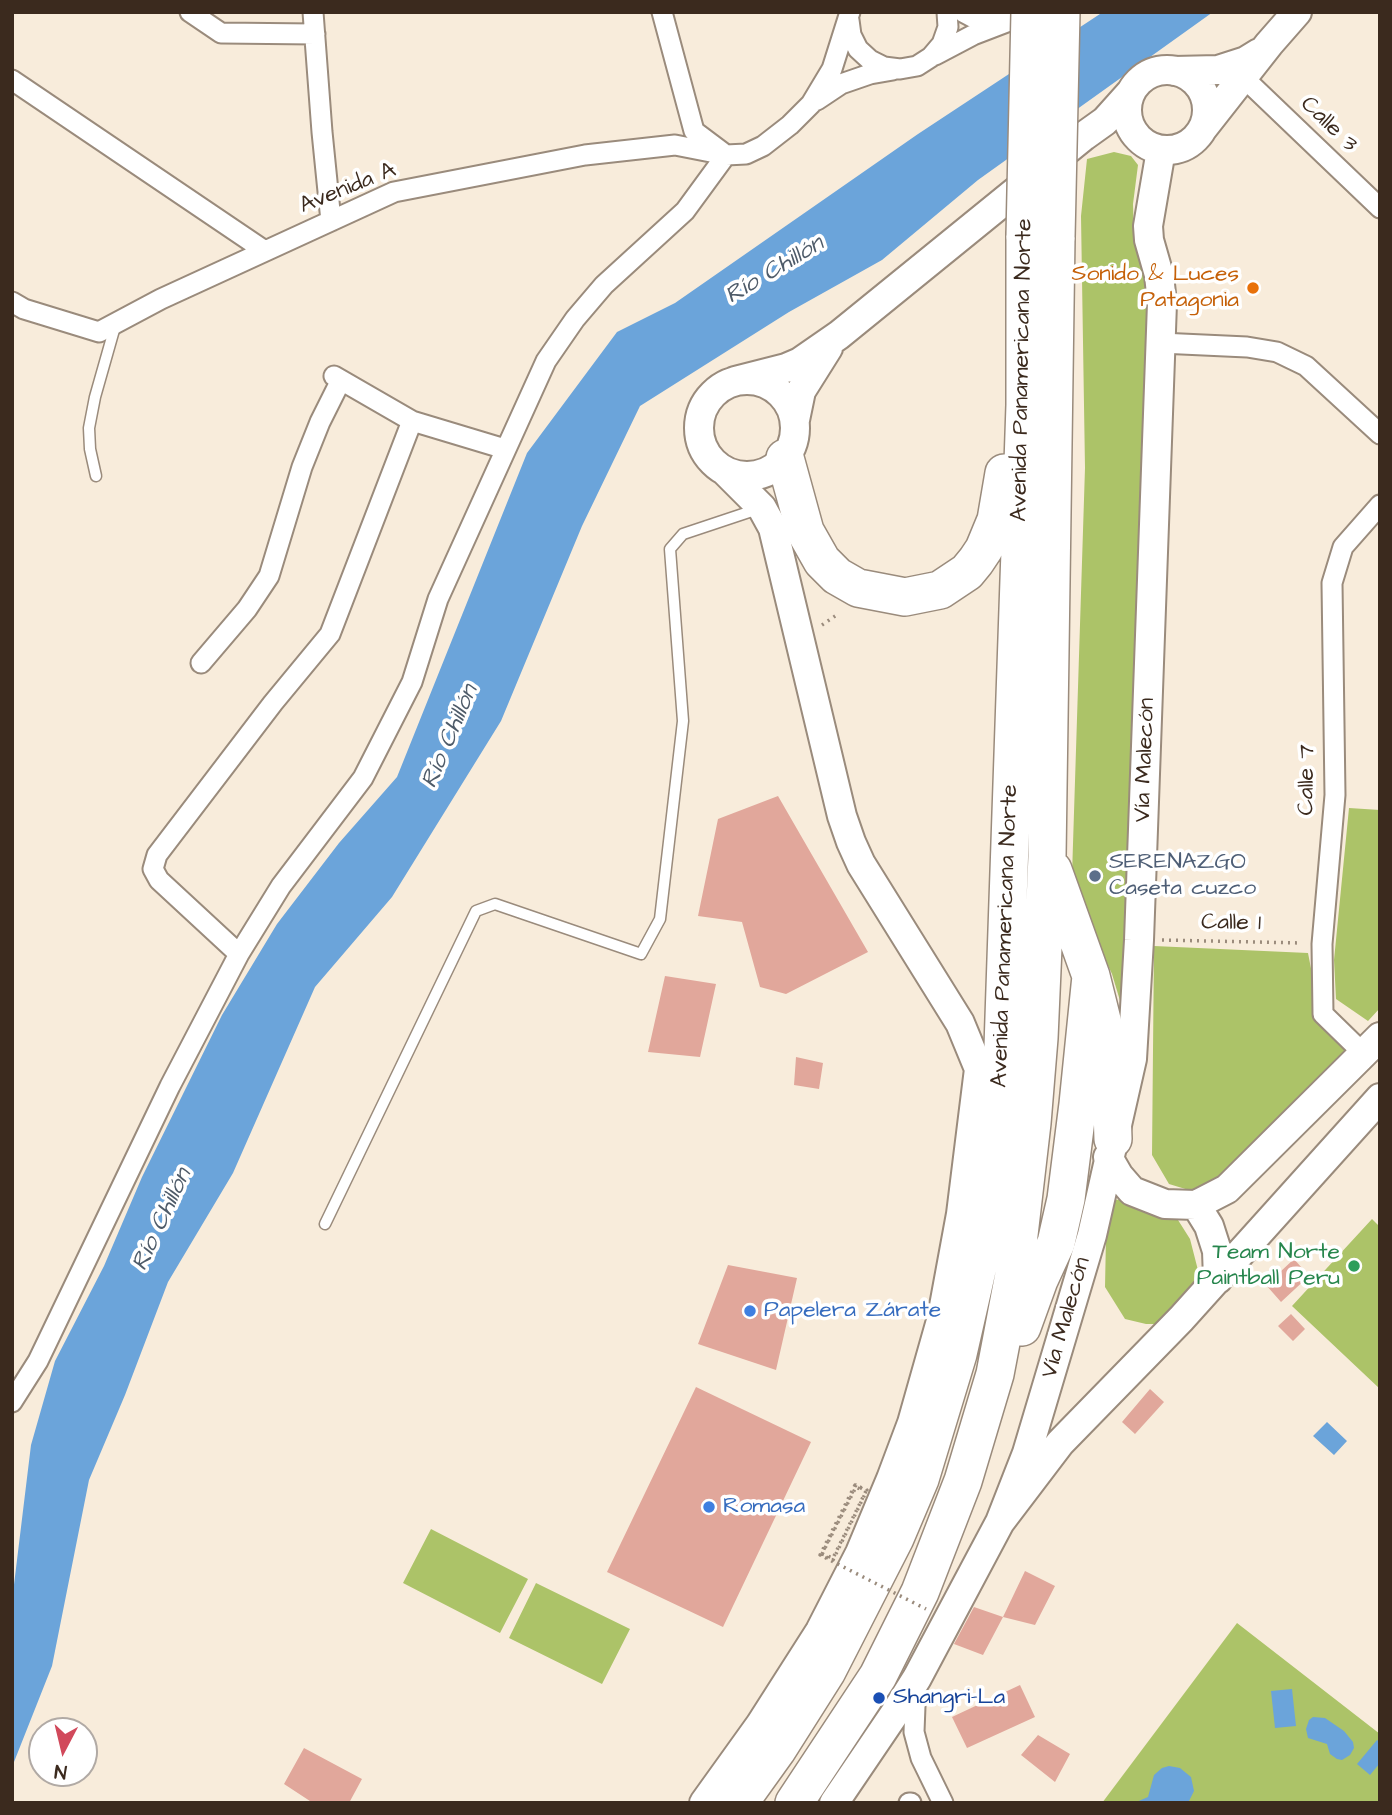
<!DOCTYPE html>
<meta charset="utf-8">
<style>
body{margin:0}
#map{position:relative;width:1392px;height:1815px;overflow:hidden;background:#f8ecdb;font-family:"Architects Daughter",sans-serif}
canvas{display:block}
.frame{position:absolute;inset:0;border:14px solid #3b2a1e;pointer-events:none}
.north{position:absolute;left:28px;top:1717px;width:70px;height:70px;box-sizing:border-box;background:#fff;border:2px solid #b1aaa5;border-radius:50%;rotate:187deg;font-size:19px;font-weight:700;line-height:28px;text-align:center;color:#3b2a1e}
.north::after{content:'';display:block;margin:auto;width:24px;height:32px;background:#d1495b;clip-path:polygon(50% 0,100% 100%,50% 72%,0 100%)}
</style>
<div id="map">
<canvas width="1392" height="1815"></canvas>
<div class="frame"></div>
<div class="north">N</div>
</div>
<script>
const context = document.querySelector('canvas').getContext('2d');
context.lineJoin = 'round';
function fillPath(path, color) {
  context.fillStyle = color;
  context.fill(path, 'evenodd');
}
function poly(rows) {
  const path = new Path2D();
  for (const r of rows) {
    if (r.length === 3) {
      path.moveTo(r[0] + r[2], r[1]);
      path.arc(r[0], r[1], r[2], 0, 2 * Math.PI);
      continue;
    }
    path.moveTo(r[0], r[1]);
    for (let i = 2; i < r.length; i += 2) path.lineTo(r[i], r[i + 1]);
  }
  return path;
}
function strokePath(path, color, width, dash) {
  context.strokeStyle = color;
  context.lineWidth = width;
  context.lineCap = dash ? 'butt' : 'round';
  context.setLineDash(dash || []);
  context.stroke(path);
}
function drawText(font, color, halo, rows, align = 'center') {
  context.font = font + ' "Architects Daughter",sans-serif';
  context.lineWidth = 7;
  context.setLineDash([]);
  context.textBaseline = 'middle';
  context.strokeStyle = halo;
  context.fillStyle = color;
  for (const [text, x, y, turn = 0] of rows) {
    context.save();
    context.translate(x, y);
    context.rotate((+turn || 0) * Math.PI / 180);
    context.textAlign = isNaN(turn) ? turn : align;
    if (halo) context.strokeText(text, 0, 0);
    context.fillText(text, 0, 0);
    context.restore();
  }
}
fillPath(poly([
 [1114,152,1131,156,1138,165,1133,204,1134,235,1144,263,1155,308,1136,844,1121,1004,1112,974,1086,919,1072,875,1085,468,1081,216,1087,159],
 [1349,808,1380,810,1380,1008,1368,1021,1336,999,1334,960],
 [1154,946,1308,953,1320,1015,1358,1054,1226,1180,1192,1191,1169,1184,1152,1155],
 [1130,1199,1156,1204,1178,1220,1190,1239,1200,1278,1158,1324,1146,1324,1125,1319,1105,1287,1106,1237,1112,1200],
 [1372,1219,1380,1227,1380,1389,1292,1306],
 [431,1529,528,1579,500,1633,403,1583],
 [536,1583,630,1629,602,1684,509,1638],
 [1237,1623,1380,1734,1380,1803,1102,1803]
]), '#acc368');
fillPath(poly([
 [1103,12,1213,12,978,180,882,260,789,312,640,406,582,526,501,721,392,897,315,987,233,1173,168,1282,125,1395,89,1480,52,1666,12,1767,12,1601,31,1445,55,1361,104,1266,142,1177,222,1015,277,924,339,843,397,777,527,453,617,332,675,303,918,134],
 [1327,1422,1347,1441,1334,1455,1313,1436],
 [1292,1689,1296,1726,1275,1728,1271,1691],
 [1313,1717,1325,1718,1344,1731,1353,1742,1354,1748,1350,1755,1342,1760,1337,1759,1330,1754,1327,1744,1308,1738,1306,1729,1309,1720],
 [1377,1740,1380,1742,1380,1763,1370,1775,1357,1764],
 [1169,1766,1180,1768,1191,1777,1194,1791,1188,1803,1134,1803,1148,1797,1154,1775,1162,1768]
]), '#6ba4da');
fillPath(poly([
 [778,796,868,952,786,994,760,987,742,922,698,916,718,819],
 [665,976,716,984,700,1057,648,1052],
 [796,1057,823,1063,819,1089,794,1085],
 [1294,1259,1309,1276,1281,1302,1266,1285],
 [728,1265,797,1278,776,1370,698,1344],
 [1291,1314,1305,1329,1293,1341,1278,1326],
 [696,1387,811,1442,723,1627,607,1572],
 [1150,1389,1164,1402,1135,1434,1122,1422],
 [1025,1571,1055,1586,1035,1625,1003,1617],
 [974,1607,1003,1617,983,1655,954,1644],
 [1020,1685,1035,1717,967,1748,952,1717],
 [1038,1735,1070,1754,1055,1782,1021,1755],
 [304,1748,362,1779,349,1803,313,1803,284,1784]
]), '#e1a79b');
const lane = poly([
 [96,476,90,449,89,428,95,397,116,323],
 [325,1224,476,911,495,904,641,954,660,919,683,721,670,549,683,534,758,509]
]);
const street = poly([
 [190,12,221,33,315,34],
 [313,12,322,132,331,221],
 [662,12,694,131,722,152],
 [963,12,978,20,1002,23],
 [849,20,851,35,858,49,870,60,884,67,900,69,917,66,931,57,942,44,948,27,947,12],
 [935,55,973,35,1033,12],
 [1243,77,1380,208],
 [12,80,265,251],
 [817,100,841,84,870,74,893,70],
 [12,302,24,309,99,332,161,299,394,192,585,155,675,145,726,155,746,154,763,146,790,125,811,104,832,69,850,12],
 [1160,343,1247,347,1277,352,1306,366,1380,434],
 [334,376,412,421,505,449],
 [201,663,247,609,269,576,302,467,320,422,341,380],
 [239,954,159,880,153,869,157,855,273,703,330,634,412,421],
 [1364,1054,1323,1014,1322,944,1335,795,1332,583,1343,547,1380,505],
 [12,1402,38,1361,170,1086,239,954,281,886,363,778,412,682,438,599,546,361,575,319,604,285,685,211,726,155],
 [916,1680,914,1732,921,1758,943,1803],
 [909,1803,911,1803]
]);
const secondary = poly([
 [1167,110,40],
 [1174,71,1218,70,1246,61,1259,53],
 [1203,128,1269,44,1297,12],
 [747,428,48],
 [735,381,786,368,800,362,839,335,1084,136,1105,121,1131,92],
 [795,420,801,391,828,348],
 [1108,1157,1119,1176,1132,1191,1165,1204,1196,1205,1227,1189,1380,1037],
 [1196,1205,1209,1226,1217,1251,1218,1279],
 [1000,1522,1027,1453,1092,1235,1132,1059,1139,940,1162,303,1159,275,1149,240,1148,226,1161,150],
 [704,1803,760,1725,820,1631,860,1553,891,1479,912,1423,942,1317,961,1214,979,1069,960,1023,861,864,851,842,842,816,773,528,762,508,724,470],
 [834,1803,895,1713,917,1678,1000,1522,1060,1443,1181,1319,1380,1098]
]);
const highway = poly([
 [785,458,805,531,822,561,837,576,858,588,905,597,940,590,967,572,976,561,984,549,996,520,1004,473],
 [1053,870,1091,976,1110,1052,1113,1139],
 [1022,1327,1039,1280,1056,1243,1066,1199,1078,1104,1091,976],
 [739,1803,777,1750,827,1671,895,1538,920,1479,958,1354,985,1235,1000,1125,1002,1076,1025,405,1025,236],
 [794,1803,878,1676,920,1592,963,1481,995,1374,1015,1269,1032,1123,1039,1038,1047,856,1056,237]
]);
strokePath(lane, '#9a8b7c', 13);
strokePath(street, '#9a8b7c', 23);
strokePath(secondary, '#9a8b7c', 32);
strokePath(highway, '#9a8b7c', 40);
strokePath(poly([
 [822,625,838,614],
 [1162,940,1301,943],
 [822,1554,856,1487,862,1490]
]), '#9a8b7c', 3.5, [2, 5]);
strokePath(lane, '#fff', 10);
strokePath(street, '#fff', 19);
strokePath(secondary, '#fff', 28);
strokePath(highway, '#fff', 37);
const highwayBridge = poly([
 [1025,236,1030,12],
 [1056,237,1061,12]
]);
strokePath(highwayBridge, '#9a8b7c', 40, []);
strokePath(poly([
 [822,1554,833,1558,866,1491,856,1485,821,1555,833,1560,867,1490,855,1485,820,1555,926,1609]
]), '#9a8b7c', 3.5, [2, 5]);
strokePath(highwayBridge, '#fff', 37);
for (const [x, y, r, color] of [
 [1253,288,7,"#e8710a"],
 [1095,876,7,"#5c6f8a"],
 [1354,1266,7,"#2e9e5b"],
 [750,1311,7,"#3f7fe0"],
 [709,1507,7,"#3f7fe0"],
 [879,1698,7,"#1a4fb4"]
]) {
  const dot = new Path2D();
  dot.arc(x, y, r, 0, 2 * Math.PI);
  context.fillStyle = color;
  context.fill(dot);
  strokePath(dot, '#fff', 2.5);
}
drawText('23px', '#3b2a1e', '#fff', [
 ["Calle 3",1328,125,44],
 ["Avenida A",348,189,-22],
 ["Avenida Panamericana Norte",1023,370,-89],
 ["Vía Malecón",1146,760,-88],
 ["Calle 7",1308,780,-89],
 ["Calle 1",1231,924,1],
 ["Avenida Panamericana Norte",1006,936,-88],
 ["Vía Malecón",1067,1318,-74]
]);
drawText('23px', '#c56008', '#fff', [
 ["Sonido & Luces",1239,275],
 ["Patagonia",1239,301]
], 'right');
drawText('23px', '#4e5e75', '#fff', [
 ["SERENAZGO",1109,863],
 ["Caseta cuzco",1109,889]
], 'left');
drawText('23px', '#27864d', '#fff', [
 ["Team Norte",1340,1253],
 ["Paintball Peru",1340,1279]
], 'right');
drawText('23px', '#366cbe', '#fff', [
 ["Papelera Zárate",764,1311],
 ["Romasa",723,1507]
], 'left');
drawText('23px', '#164399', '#fff', [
 ["Shangri-La",893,1698]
], 'left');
drawText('italic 24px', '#4e5b69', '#fff', [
 ["Río Chillón",775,271,-31],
 ["Río Chillón",451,737,-67],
 ["Río Chillón",163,1220,-65]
]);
</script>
